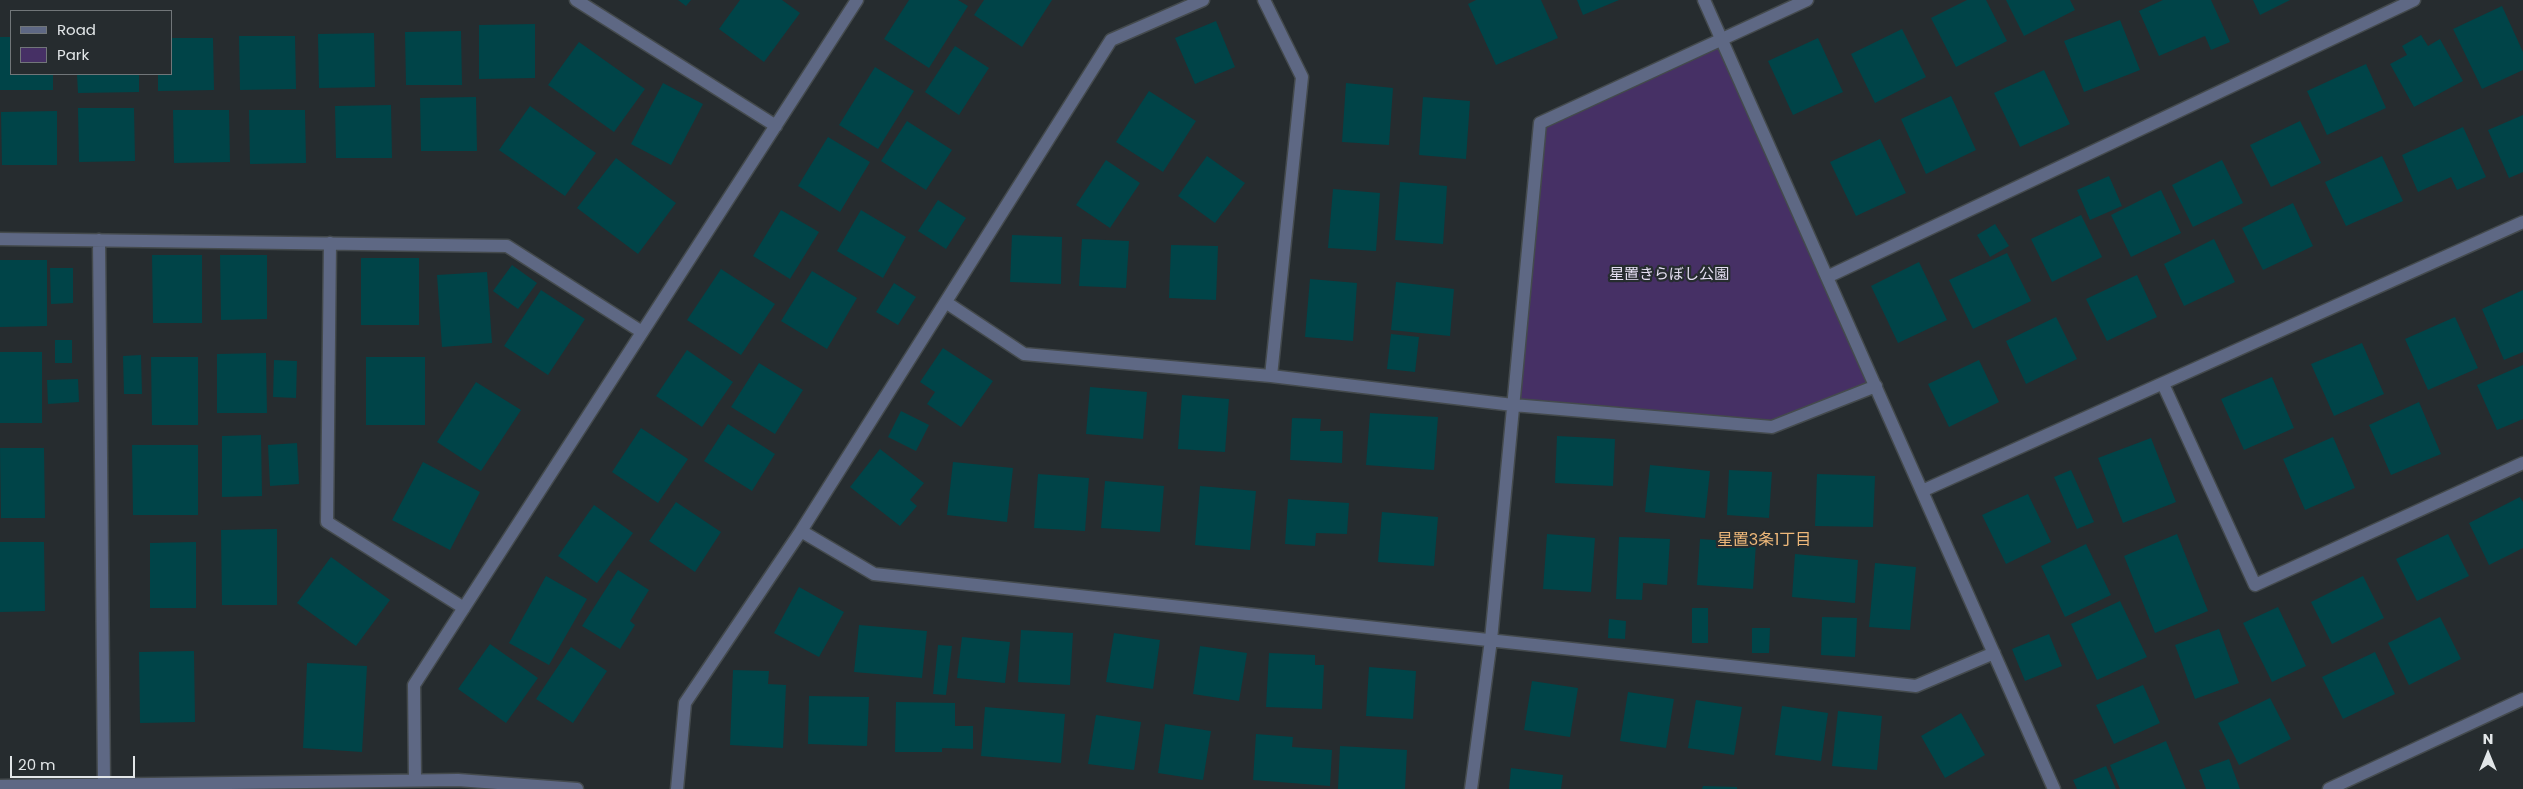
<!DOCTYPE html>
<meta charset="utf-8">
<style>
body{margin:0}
#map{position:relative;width:2523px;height:789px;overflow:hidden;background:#262c2f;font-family:Poppins,sans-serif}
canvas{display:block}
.legend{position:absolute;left:10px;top:10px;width:162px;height:65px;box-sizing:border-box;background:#262c2f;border:1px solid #717679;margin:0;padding:6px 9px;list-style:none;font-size:15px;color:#e2e6e8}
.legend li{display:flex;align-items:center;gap:10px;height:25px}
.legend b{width:25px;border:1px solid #717679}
.north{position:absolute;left:2463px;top:729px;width:50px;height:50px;-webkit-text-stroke:4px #262c2f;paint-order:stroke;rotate:0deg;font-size:14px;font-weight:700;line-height:20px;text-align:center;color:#e2e6e8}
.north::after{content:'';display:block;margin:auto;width:18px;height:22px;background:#e2e6e8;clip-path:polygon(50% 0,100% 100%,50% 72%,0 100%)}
.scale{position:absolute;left:10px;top:756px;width:125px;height:22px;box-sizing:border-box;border:2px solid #e2e6e8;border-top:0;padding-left:6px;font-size:15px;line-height:18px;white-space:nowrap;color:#e2e6e8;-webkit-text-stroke:4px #262c2f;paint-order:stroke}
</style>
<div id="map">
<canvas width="2523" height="789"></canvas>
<ul class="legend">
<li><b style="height:6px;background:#5e6884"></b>Road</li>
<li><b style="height:14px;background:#463065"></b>Park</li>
</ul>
<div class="north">N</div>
<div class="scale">20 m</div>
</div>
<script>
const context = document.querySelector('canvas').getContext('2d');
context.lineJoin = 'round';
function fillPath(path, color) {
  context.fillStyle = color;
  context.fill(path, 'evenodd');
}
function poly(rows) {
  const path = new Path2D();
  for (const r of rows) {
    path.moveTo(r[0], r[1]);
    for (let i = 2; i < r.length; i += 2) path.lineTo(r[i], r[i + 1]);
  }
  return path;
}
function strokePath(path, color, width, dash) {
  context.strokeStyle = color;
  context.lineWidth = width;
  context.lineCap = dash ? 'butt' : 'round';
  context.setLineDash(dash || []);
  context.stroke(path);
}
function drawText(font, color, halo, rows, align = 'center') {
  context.font = font + ' Poppins,"Noto Sans JP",sans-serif';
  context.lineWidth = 4.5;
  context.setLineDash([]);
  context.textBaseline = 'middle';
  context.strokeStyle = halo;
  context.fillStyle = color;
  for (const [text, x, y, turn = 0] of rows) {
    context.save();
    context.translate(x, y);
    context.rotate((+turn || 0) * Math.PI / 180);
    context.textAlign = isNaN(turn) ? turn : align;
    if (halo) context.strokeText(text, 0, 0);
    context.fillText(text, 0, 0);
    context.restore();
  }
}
fillPath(poly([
 [1722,39,1876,386,1772,427,1513,405,1540,123]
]), '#463065');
fillPath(poly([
 [678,0,691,0,686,6],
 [740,0,782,0,800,13,764,62,719,29],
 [909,0,958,0,968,6,929,68,884,39],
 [984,0,1052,0,1022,47,974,15],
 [1476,0,1541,0,1558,38,1496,65,1468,4],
 [1577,0,1619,0,1583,15],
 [1967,0,1986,0,2007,41,1956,67,1931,18],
 [2006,0,2070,0,2075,10,2024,36],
 [2163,0,2211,0,2230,42,2211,50,2205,36,2159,56,2139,11],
 [2253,0,2290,0,2260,15],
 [2502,6,2523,52,2523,70,2482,89,2453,29],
 [2120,20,2140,70,2084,92,2064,41],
 [1216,21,1235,67,1195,84,1175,38],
 [535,24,535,78,479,79,479,25],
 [1902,29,1926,77,1875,103,1851,54],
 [461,31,462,85,406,85,405,32],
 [374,33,375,87,319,88,318,34],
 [2421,35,2428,46,2440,39,2463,81,2414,107,2390,64,2407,55,2402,46],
 [239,36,295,36,296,89,240,90],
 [0,37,11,37,11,74,53,74,53,90,0,90],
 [171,38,213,38,214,90,158,91,158,74,171,74],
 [1818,38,1843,92,1793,115,1768,61],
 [579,42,645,89,614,132,548,85],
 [955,46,989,68,959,115,925,92],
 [2366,64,2386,108,2327,135,2307,91],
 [875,67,914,91,878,149,839,125],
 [2044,70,2070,124,2020,147,1994,93],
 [77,74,139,74,139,92,78,93],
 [663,83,703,104,671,165,631,144],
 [1346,83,1393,88,1389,145,1342,142],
 [1149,91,1196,121,1163,172,1116,142],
 [1951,96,1976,150,1926,174,1901,119],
 [476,97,477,151,421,151,420,98],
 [1423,97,1470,101,1466,159,1419,155],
 [391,105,392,158,336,158,335,106],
 [530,106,596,153,565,196,499,150],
 [78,108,134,108,135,161,79,162],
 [173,110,229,110,230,162,174,163],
 [249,110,305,110,306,163,250,164],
 [57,111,57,165,2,165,1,112],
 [2523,115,2523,172,2509,178,2488,130],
 [907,121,952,150,926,190,881,161],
 [2300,121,2321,163,2271,187,2250,145],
 [2463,127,2486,177,2457,190,2451,177,2418,192,2402,155],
 [828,137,870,162,840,212,798,186],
 [1880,139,1906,193,1856,216,1830,162],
 [1207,156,1245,183,1215,223,1178,196],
 [2382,156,2403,201,2346,226,2325,182],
 [616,158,676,203,638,254,577,208],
 [1106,160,1140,183,1110,228,1076,205],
 [2222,160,2243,203,2193,227,2172,185],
 [2109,176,2122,206,2090,220,2077,190],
 [1400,182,1447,186,1443,244,1395,240],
 [1333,189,1380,193,1376,251,1328,248],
 [2161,190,2181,233,2131,257,2111,215],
 [938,200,966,218,946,249,918,231],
 [2293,203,2313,246,2263,270,2242,228],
 [781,210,819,232,790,279,753,256],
 [861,210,906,237,883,278,837,251],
 [2081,215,2102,257,2052,282,2031,239],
 [1995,224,2009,246,1990,257,1977,235],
 [1012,235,1062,237,1061,284,1010,282],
 [1082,239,1129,241,1126,288,1079,286],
 [2214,239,2235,282,2184,306,2164,264],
 [1171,245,1218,246,1216,300,1169,298],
 [2007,253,2031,301,1973,329,1949,280],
 [152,255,202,255,202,323,153,323],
 [220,255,267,255,267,319,221,320],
 [361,258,419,258,419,325,361,325],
 [0,260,47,260,47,326,0,327],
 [1919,262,1947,320,1898,343,1871,286],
 [512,265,537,283,518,309,493,291],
 [50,268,73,268,73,303,51,304],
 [721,269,775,304,741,355,687,320],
 [812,271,857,298,827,349,781,321],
 [487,272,492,343,442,347,437,275],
 [2137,275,2157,317,2107,341,2086,299],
 [1310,279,1357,283,1353,341,1305,337],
 [1396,282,1454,289,1450,336,1391,330],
 [894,283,916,297,898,325,876,312],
 [541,290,585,319,548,375,504,346],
 [2523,290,2523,352,2504,360,2482,309],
 [2056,317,2077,359,2026,384,2006,341],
 [2455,317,2478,368,2428,390,2405,339],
 [1391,334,1419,337,1415,372,1387,369],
 [55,340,72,340,72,363,55,363],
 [2362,343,2384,394,2334,416,2311,364],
 [943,348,993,381,961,427,927,404,935,392,920,382],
 [687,350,733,382,702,427,656,396],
 [0,352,42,352,42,423,0,423],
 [266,353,267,413,217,413,217,354],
 [141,355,142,394,124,394,123,356],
 [151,357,198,357,198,425,152,425],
 [366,357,425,357,425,425,366,425],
 [274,360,297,361,296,398,273,397],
 [1979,360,1999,402,1949,427,1928,384],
 [759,363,803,390,775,434,731,407],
 [2523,365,2523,419,2497,430,2477,385],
 [2272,377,2294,428,2244,450,2221,399],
 [78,379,79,402,48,404,47,380],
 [476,382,521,410,481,471,437,442],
 [1090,387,1147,392,1143,439,1086,434],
 [1182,395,1229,399,1225,452,1178,449],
 [2419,402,2441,454,2391,475,2369,425],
 [901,411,929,425,916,451,888,437],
 [1370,413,1438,417,1434,470,1366,465],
 [1292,418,1321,419,1320,431,1343,431,1342,463,1290,460],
 [728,424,775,454,752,491,704,461],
 [641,428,688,459,658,503,612,472],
 [261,435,262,496,222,497,222,436],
 [1557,436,1615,439,1613,486,1555,483],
 [2333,437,2355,488,2305,510,2283,459],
 [2151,438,2176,502,2123,523,2098,458],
 [297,443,299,484,270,486,268,445],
 [132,445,198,445,198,515,133,515],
 [0,448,44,448,45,518,1,518],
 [880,449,924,483,910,500,917,506,900,526,850,487],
 [423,462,480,492,450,550,392,520],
 [953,462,1013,468,1007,522,947,515],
 [1650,465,1710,471,1705,518,1645,512],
 [1729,470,1772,472,1769,518,1727,515],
 [2071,470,2094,522,2077,529,2054,477],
 [1038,474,1089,478,1085,531,1034,528],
 [1817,474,1875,476,1873,527,1815,526],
 [1105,481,1164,486,1160,532,1101,528],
 [1200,486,1256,491,1250,550,1195,545],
 [2028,494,2051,542,2006,564,1982,515],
 [2520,497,2523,502,2523,548,2489,565,2469,523],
 [1288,499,1349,503,1347,534,1316,533,1315,546,1285,544],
 [676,502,721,532,695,572,649,541],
 [594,505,633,533,597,583,558,556],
 [1382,512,1438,517,1434,566,1378,562],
 [277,529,277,605,222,605,221,530],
 [1547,534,1595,538,1591,592,1543,589],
 [2177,534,2208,611,2155,633,2124,556],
 [2448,534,2469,576,2417,601,2396,559],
 [1619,537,1670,539,1667,585,1643,583,1642,600,1616,599],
 [1700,539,1756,543,1753,589,1697,585],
 [0,542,44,542,45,611,0,612],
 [196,542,196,608,150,608,150,543],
 [2086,544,2111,595,2065,617,2041,566],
 [1795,554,1858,560,1855,603,1792,597],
 [331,557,390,600,356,646,297,603],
 [1875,563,1916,567,1910,630,1869,627],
 [618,570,649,590,630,621,635,625,620,649,582,626],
 [546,576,587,599,549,665,509,643],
 [2363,576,2384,618,2332,644,2311,602],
 [799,587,844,612,819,657,774,633],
 [2120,601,2147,657,2097,680,2071,624],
 [2278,607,2306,666,2272,682,2243,623],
 [1692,608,1708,608,1708,643,1692,643],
 [1822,617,1857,618,1855,657,1821,655],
 [2440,617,2461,659,2409,685,2388,643],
 [1609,619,1626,621,1625,639,1608,638],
 [859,625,927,631,922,678,854,672],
 [1752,628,1770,628,1769,653,1752,653],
 [2219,629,2239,683,2195,699,2175,645],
 [1021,630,1073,633,1070,685,1018,682],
 [1114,633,1160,640,1153,689,1106,682],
 [2049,634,2062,666,2025,681,2012,649],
 [962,637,1010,642,1005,683,957,678],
 [490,644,538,678,506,723,458,689],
 [938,645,952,646,946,695,933,694],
 [1200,646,1247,653,1239,701,1193,694],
 [571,647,607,671,573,723,536,699],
 [194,651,195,722,140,723,139,652],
 [2375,652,2395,694,2343,719,2322,677],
 [1269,653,1315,655,1315,665,1324,665,1322,709,1266,707],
 [307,663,367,666,362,752,303,748],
 [1369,667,1416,671,1413,719,1366,716],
 [733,670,769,671,768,684,786,685,783,748,730,745],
 [1532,681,1578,688,1570,737,1524,730],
 [2143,685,2160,723,2114,744,2096,705],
 [1628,692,1674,699,1666,748,1620,741],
 [809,696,869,697,867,746,808,744],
 [2270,698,2291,739,2239,765,2218,723],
 [1696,700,1742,707,1734,755,1688,748],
 [896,702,955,703,955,726,973,726,973,749,942,748,942,752,895,752],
 [1782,706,1828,713,1821,761,1775,755],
 [985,707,1065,714,1061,763,981,756],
 [1838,711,1882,716,1877,770,1832,766],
 [1961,713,1985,755,1945,778,1921,736],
 [1096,715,1141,722,1134,770,1088,764],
 [1165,724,1211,731,1203,780,1158,773],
 [1256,734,1293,737,1292,747,1332,750,1330,786,1253,780],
 [2166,741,2186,789,2120,789,2110,765],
 [1340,746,1407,750,1405,789,1338,789],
 [2229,759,2240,789,2206,789,2199,770],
 [2106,766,2116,789,2077,789,2073,780],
 [1511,768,1563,775,1561,789,1509,789],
 [1703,786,1737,787,1737,789,1702,789]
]), '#004448');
const minor = poly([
 [576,0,776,126],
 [1264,0,1302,77,1271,376],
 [1704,0,2054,789],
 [0,239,507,246,642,332],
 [99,240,104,784],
 [330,243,327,522,464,608],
 [1827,277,2414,0],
 [947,303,1024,354,1271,376,1513,405,1772,427,1876,386],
 [2163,384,2255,585,2523,463],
 [1922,491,2523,222],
 [801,531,874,574,1916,686,1994,653],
 [415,780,414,685,857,0],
 [0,786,458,780,577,789],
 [677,789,685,703,801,531,1111,40,1203,0],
 [1471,789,1491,640,1540,123,1807,0],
 [2329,789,2523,699]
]);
strokePath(minor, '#444a4d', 15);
strokePath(minor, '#5e6884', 12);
drawText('15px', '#e4def1', '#262c2f', [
 ["星置きらぼし公園",1669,275]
]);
drawText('16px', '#eeb87a', '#262c2f', [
 ["星置3条1丁目",1764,541]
]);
</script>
